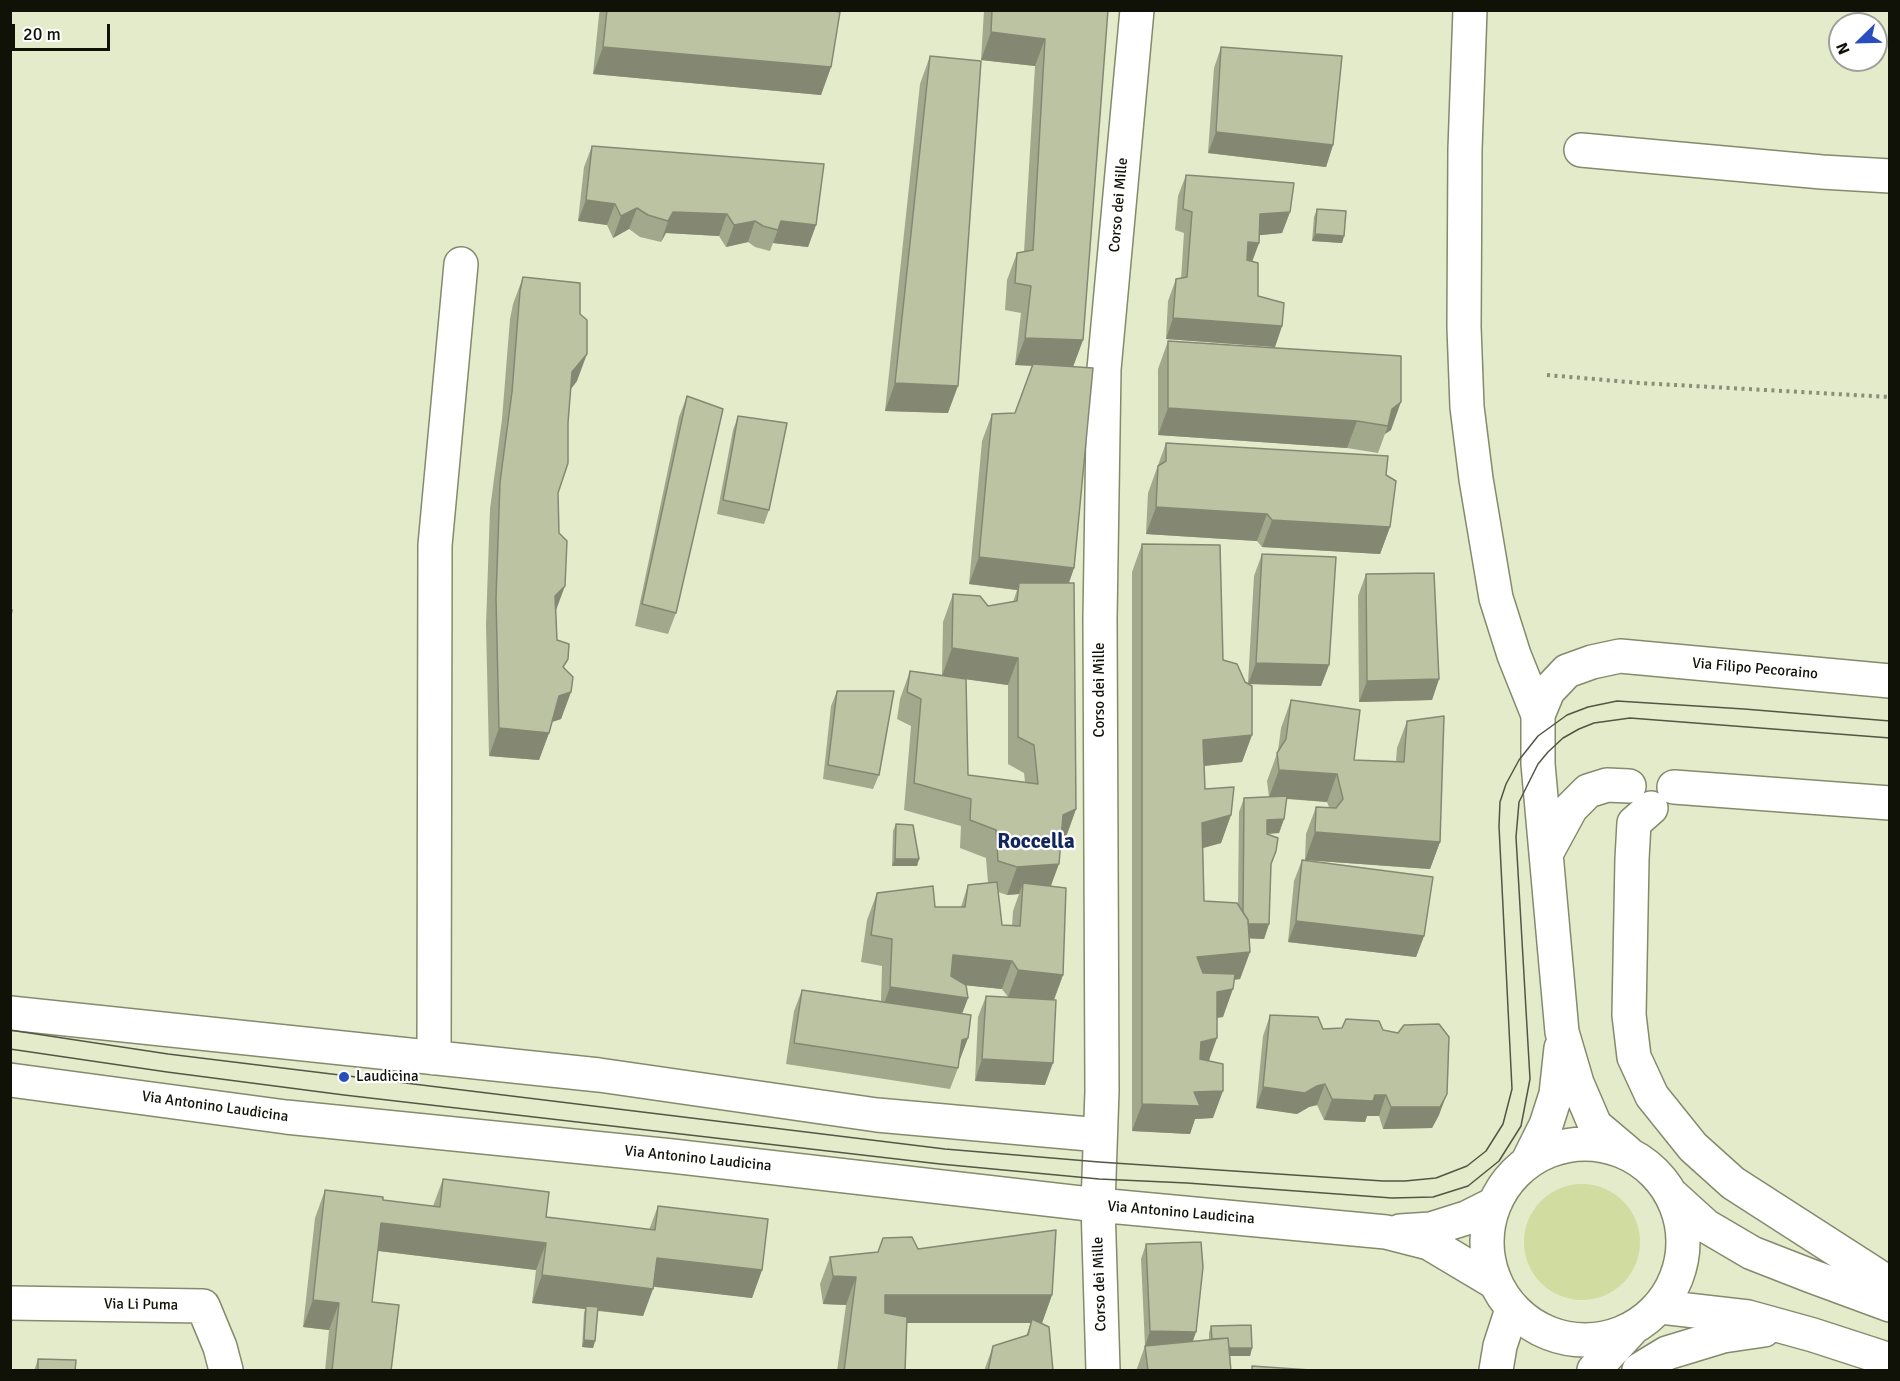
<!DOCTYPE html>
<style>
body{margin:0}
#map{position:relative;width:1900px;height:1381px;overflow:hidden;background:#e4ebca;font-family:Signika,sans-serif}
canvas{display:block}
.frame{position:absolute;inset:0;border:12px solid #101207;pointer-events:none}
.north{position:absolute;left:1828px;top:12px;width:60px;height:60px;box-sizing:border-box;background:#fff;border:2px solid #9fa09c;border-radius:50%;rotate:247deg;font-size:16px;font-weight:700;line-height:24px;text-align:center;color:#101207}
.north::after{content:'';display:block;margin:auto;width:21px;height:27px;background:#274ebc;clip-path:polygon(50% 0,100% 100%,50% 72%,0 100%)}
.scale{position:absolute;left:12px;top:24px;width:98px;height:27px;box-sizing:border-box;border:3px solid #101207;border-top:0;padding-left:8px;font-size:18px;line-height:21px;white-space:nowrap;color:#101207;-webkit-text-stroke:4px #fff;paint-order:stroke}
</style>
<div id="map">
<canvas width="1900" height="1381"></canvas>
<div class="frame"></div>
<div class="north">N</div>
<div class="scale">20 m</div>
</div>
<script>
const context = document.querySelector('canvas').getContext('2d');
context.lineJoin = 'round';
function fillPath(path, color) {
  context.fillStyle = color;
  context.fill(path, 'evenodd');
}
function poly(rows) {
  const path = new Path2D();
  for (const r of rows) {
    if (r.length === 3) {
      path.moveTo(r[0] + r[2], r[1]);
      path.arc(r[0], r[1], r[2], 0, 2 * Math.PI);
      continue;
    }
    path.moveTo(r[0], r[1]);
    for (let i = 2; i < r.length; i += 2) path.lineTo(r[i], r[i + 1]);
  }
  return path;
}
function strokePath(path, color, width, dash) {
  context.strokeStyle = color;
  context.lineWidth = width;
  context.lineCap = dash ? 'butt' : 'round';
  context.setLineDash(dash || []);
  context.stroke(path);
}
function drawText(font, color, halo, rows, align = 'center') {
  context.font = font + ' Signika,sans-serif';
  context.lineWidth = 4.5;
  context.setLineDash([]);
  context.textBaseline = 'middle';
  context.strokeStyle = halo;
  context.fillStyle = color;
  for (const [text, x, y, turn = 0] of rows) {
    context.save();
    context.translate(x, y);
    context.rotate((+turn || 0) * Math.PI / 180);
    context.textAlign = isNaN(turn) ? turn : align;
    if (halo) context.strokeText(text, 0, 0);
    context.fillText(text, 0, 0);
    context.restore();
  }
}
fillPath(poly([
 [1582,1242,58]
]), '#d0dca0');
const minor = poly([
 [1470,10,1465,149,1464,327,1467,407,1476,479,1496,598,1514,655,1538,715,1538,764,1562,1032,1577,1083,1595,1125,1627,1152],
 [1581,150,1822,172,1890,176],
 [1538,715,1548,691,1567,671,1592,662,1620,656,1890,681],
 [1674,787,1890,803],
 [1651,808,1634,823,1632,859,1629,1015,1634,1057,1652,1096,1693,1147,1733,1183,1890,1284],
 [1546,854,1571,808,1588,791,1607,785,1629,786],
 [10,1013,599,1075,877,1115,1100,1135],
 [434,1058,435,545,461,264],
 [10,1080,286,1117,672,1156,1098,1205,1386,1232,1429,1243,1496,1283],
 [1585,1242,98],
 [1528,1161,1546,1125,1556,1094,1561,1048],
 [1673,1196,1706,1226,1752,1253,1811,1276,1890,1305],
 [1400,1231,1431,1229,1466,1218,1494,1204],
 [10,1303,203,1306,220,1347,226,1370],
 [1661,1307,1748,1317,1813,1335,1890,1360],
 [1103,1370,1098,1205,1102,1091,1100,618,1104,369,1137,10],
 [1496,1370,1500,1346,1512,1309],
 [1594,1370,1631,1330],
 [1639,1370,1667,1353,1723,1336,1764,1330]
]);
strokePath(minor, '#848a6c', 36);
strokePath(poly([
 [1547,375,1640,383,1890,397]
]), '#898e76', 4, [3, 4.5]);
strokePath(minor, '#fff', 33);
strokePath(poly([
 [10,1030,168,1054,945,1149,1099,1162,1383,1181,1405,1181,1436,1178,1467,1166,1486,1151,1503,1124,1512,1089,1499,826,1500,802,1506,784,1519,760,1538,736,1567,715,1588,707,1617,701,1744,709,1890,721],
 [10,1049,167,1072,344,1095,940,1164,1099,1179,1187,1183,1392,1198,1433,1197,1468,1186,1499,1161,1521,1126,1530,1079,1516,837,1519,802,1538,764,1548,752,1563,738,1579,729,1594,723,1630,718,1890,738]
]), '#525644', 1.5);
fillPath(poly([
 [600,10,829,10,831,67,821,95,593,74,599,15],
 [984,10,1108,10,1083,340,1073,366,1074,568,1069,583,1076,809,1066,837,1061,839,1051,886,1063,975,1054,1000,1045,1085,975,1081,978,1017,986,996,1008,997,1002,989,965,985,968,998,962,1013,968,1038,960,1059,959,1059,958,1068,950,1089,786,1064,794,1011,802,990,881,1001,882,966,861,962,867,920,877,893,935,907,961,907,968,885,988,883,986,858,960,848,961,826,904,810,911,726,897,719,900,699,910,671,942,675,943,622,953,594,988,606,1013,602,1017,590,969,584,982,441,992,414,1015,413,1032,366,1015,365,1021,313,1005,310,1007,280,1017,253,1024,252,1035,66,981,60],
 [966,679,1008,685,1008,764,1024,773,1025,782,968,775],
 [998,892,1007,895,1019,894,1013,911,1012,926,1002,925],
 [1221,47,1333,145,1326,167,1208,153,1214,68],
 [930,56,948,413,885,411,920,84],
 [592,146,816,225,808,247,773,243,770,251,755,247,748,242,726,247,719,236,666,233,661,242,640,237,629,229,613,238,607,225,578,221,584,167],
 [1186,175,1290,212,1282,233,1259,235,1259,243,1252,262,1258,296,1282,326,1275,347,1166,339,1168,301,1176,279,1181,279,1184,233,1175,230,1178,196],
 [1317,209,1344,236,1342,243,1312,241,1314,217],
 [523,277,577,381,571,389,558,493,556,611,557,640,571,692,561,719,552,722,549,733,539,760,489,756,486,625,490,509,502,419,510,319,513,304],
 [1168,341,1401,356,1391,430,1385,434,1378,453,1347,448,1158,435,1158,369],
 [687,396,676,613,668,634,635,626,679,417],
 [738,416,769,510,764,524,717,514,733,430],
 [1166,443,1386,475,1390,527,1380,554,1262,547,1257,541,1146,534,1148,493],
 [1142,544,1223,660,1245,682,1248,683,1254,576,1262,554,1329,665,1321,686,1250,684,1252,735,1242,762,1204,766,1205,789,1231,815,1221,843,1203,848,1204,901,1238,904,1239,812,1244,798,1269,797,1267,781,1278,751,1281,728,1291,700,1354,760,1396,761,1397,748,1407,721,1440,842,1430,869,1305,860,1306,834,1316,807,1329,807,1327,802,1286,799,1284,819,1279,833,1267,834,1271,864,1269,924,1264,939,1249,938,1250,952,1240,979,1234,980,1223,1017,1217,1018,1209,1061,1213,1118,1195,1119,1190,1134,1132,1131,1132,572],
 [1366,574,1439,679,1432,700,1359,702,1358,596],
 [837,691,879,775,873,789,823,779,831,706],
 [896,824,919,859,917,866,892,866,893,831],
 [1302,860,1424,936,1416,957,1288,942,1294,881],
 [1270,1015,1323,1029,1383,1030,1439,1115,1432,1128,1383,1129,1379,1116,1367,1116,1365,1122,1324,1120,1317,1105,1309,1107,1297,1114,1256,1108,1263,1036],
 [443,1179,546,1217,649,1230,658,1206,762,1270,752,1298,654,1286,643,1316,598,1311,595,1341,593,1348,582,1347,584,1313,585,1309,532,1303,536,1270,378,1251,372,1302,391,1371,325,1371,329,1330,303,1327,315,1218,325,1190,383,1200,433,1206],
 [1146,1244,1193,1341,1209,1340,1209,1333,1211,1326,1252,1348,1250,1356,1230,1356,1231,1371,1136,1371,1145,1346,1149,1346,1145,1346,1141,1259],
 [918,1249,1052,1295,1042,1323,1038,1323,1053,1371,984,1371,993,1346,1026,1336,1031,1323,907,1323,905,1371,837,1371,846,1305,823,1304,820,1284,830,1257],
 [38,1359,75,1371,34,1371]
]), '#a2a88c');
fillPath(poly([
 [991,32,1045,39,1035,66,981,60],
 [603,47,831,67,821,95,593,74],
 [1216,132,1333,145,1326,167,1208,153],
 [586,200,615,204,607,225,578,221],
 [637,208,629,229,613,238,621,216],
 [673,212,727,214,719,236,666,233,661,242,668,221],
 [1290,212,1282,233,1252,236,1260,214],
 [755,221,748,242,726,247,734,225],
 [781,221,816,225,808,247,773,243],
 [1315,234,1344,236,1342,243,1312,241],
 [1248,242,1259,243,1251,264,1240,263],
 [1173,318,1282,326,1275,347,1166,339],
 [1025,338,1083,340,1073,367,1015,365],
 [587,354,577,381,562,400,572,372],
 [895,383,958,386,948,413,885,411],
 [1401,402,1391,430,1385,434,1388,426,1392,409],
 [1168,408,1357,421,1347,448,1158,435],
 [1156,507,1267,514,1257,541,1146,534],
 [1272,520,1390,527,1380,554,1262,547],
 [979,557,1074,568,1064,596,1019,583,1017,590,969,584],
 [565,586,555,613,555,596],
 [952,648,1018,658,1008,685,942,676],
 [1256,663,1329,665,1321,686,1248,684],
 [1439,679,1432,700,1359,702,1367,681],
 [571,692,561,719,549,723,559,696],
 [499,728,549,733,539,760,489,756],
 [1252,735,1242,762,1193,767,1203,740],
 [1279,770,1337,774,1327,802,1269,797],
 [1076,809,1066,837,1053,843,1063,815],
 [1231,815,1221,843,1192,851,1202,823],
 [1284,819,1279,833,1262,834,1267,820],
 [1315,832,1440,842,1430,869,1305,860],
 [895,859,919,859,917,866,892,866],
 [1059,864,1049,891,1023,883,1019,894,1007,895,1017,867],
 [1296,921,1424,936,1416,957,1288,942],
 [1242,924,1269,924,1264,939,1237,938],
 [1250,952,1240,979,1187,985,1197,957],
 [953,955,1012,961,1002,989,943,983],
 [1018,970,1063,975,1053,1002,1008,997],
 [890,987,968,998,958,1025,880,1015],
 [1233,989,1223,1017,1207,1019,1217,992],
 [968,1038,960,1059,954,1061,962,1040],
 [1217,1038,1207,1066,1191,1070,1201,1042],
 [982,1059,1053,1063,1045,1085,975,1081],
 [1325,1084,1317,1105,1309,1107,1297,1114,1256,1108,1263,1087],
 [1223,1091,1213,1118,1195,1119,1190,1134,1132,1131,1142,1104,1194,1092],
 [1447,1094,1439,1115,1432,1128,1383,1129,1391,1107],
 [1375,1095,1386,1095,1379,1116,1367,1116,1365,1122,1324,1120,1332,1099],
 [381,1223,546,1243,536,1270,371,1250],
 [657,1258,762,1270,752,1298,647,1286],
 [542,1275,653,1289,643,1316,586,1309,586,1306,585,1309,532,1303],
 [833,1276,856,1277,846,1305,823,1304],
 [885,1295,1052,1295,1042,1323,875,1323],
 [313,1300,339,1303,329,1330,303,1327],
 [1150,1331,1196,1332,1191,1347,1145,1346],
 [584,1340,595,1341,593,1348,582,1347],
 [1213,1348,1252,1348,1250,1356,1210,1356]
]), '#848872');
const building = poly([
 [607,10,829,10,840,12,831,67,603,47,607,10],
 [992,10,1108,10,1083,340,1025,338,1031,286,1015,283,1017,253,1033,250,1045,39,991,32,992,10],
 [1221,47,1342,56,1333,145,1216,132,1221,47],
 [930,56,981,61,958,386,895,383,930,56],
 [592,146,824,164,816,225,781,221,778,230,763,226,755,221,734,225,727,214,673,212,668,221,648,215,637,208,621,216,615,204,586,200,592,146],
 [1186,175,1294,183,1290,212,1260,214,1259,243,1248,242,1247,260,1258,263,1258,296,1284,303,1282,326,1173,318,1176,279,1187,277,1192,212,1183,209,1186,175],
 [1317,209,1346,211,1344,236,1315,234,1317,209],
 [523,277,580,283,580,314,587,320,587,354,572,372,568,423,568,463,558,493,559,533,567,541,565,586,555,596,557,640,569,644,568,659,563,667,573,677,571,692,559,696,549,733,499,728,496,598,500,482,512,392,520,291,523,277],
 [1168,341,1401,356,1401,402,1392,409,1388,426,1357,421,1168,408,1168,341],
 [1033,364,1093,368,1074,568,979,557,992,414,1015,413,1033,364],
 [687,396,723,409,676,613,642,604,687,396],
 [738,416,787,423,769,510,723,500,738,416],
 [1166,443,1388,456,1386,475,1396,481,1390,527,1272,520,1267,514,1156,507,1158,466,1166,461,1166,443],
 [1142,544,1220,545,1223,660,1237,664,1245,682,1252,686,1252,735,1203,740,1205,789,1234,787,1231,815,1202,823,1204,901,1237,903,1248,920,1250,952,1197,957,1203,973,1235,974,1233,989,1217,992,1217,1038,1201,1042,1200,1059,1223,1064,1223,1091,1194,1092,1200,1106,1142,1104,1142,544],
 [1262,554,1336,557,1329,665,1256,663,1262,554],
 [1434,573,1439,679,1367,681,1366,574,1434,573],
 [1019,583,1074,583,1076,809,1063,815,1059,864,1017,867,998,861,996,830,970,820,971,799,914,783,921,699,907,692,910,671,966,679,968,775,1038,784,1034,745,1018,737,1018,658,952,648,953,594,980,596,988,606,1017,601,1019,583],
 [10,609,12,610,10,622,10,609],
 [837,691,894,691,879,775,828,765,837,691],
 [1291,700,1360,710,1354,760,1404,762,1407,721,1444,716,1440,842,1315,832,1316,807,1336,808,1343,799,1337,774,1279,770,1277,753,1286,739,1291,700],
 [1287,796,1284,819,1267,820,1267,834,1278,838,1276,851,1271,864,1269,924,1248,924,1248,920,1243,912,1244,798,1287,796],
 [896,824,913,825,919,859,895,859,896,824],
 [1302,860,1433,877,1424,936,1296,921,1302,860],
 [997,882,1002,925,1020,926,1023,883,1066,888,1063,975,1018,970,1012,961,953,955,951,976,966,985,968,998,890,987,892,939,871,935,877,893,933,886,935,907,965,907,968,885,997,882],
 [802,990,971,1015,968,1038,962,1040,958,1068,794,1043,802,990],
 [986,996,1056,1000,1053,1063,982,1059,986,996],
 [1270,1015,1318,1017,1323,1029,1342,1028,1346,1019,1379,1021,1383,1030,1398,1033,1404,1025,1439,1024,1449,1037,1447,1094,1440,1107,1391,1107,1386,1095,1375,1095,1373,1101,1332,1099,1325,1084,1317,1086,1305,1093,1263,1087,1270,1015],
 [443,1179,549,1192,546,1217,655,1230,658,1206,768,1219,762,1270,657,1258,653,1289,542,1275,546,1243,381,1223,372,1302,399,1305,391,1371,332,1371,339,1303,313,1300,325,1190,383,1197,383,1200,440,1207,443,1179],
 [1056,1230,1052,1295,885,1295,885,1313,907,1317,905,1371,844,1371,856,1277,833,1276,830,1257,878,1252,883,1238,912,1237,918,1249,1056,1230],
 [1201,1242,1203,1267,1196,1332,1150,1331,1146,1244,1201,1242],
 [586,1306,598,1307,595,1341,584,1340,586,1306],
 [1032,1319,1049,1327,1053,1371,988,1371,993,1346,1028,1335,1032,1319],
 [1251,1325,1252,1348,1229,1348,1228,1338,1212,1339,1211,1326,1251,1325],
 [1228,1338,1231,1371,1148,1371,1145,1346,1228,1338],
 [38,1359,76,1360,75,1371,38,1371,38,1359],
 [1252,1366,1325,1371,1252,1371,1252,1366]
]);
fillPath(building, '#bcc3a3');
strokePath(building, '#848872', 1.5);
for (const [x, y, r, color] of [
 [344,1077,6,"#274ebc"]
]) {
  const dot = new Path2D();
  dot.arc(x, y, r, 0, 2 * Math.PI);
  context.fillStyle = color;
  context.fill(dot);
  strokePath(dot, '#fff', 2);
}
drawText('15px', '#101207', '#fff', [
 ["Corso dei Mille",1119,205,-85],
 ["Via Filipo Pecoraino",1755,669,5],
 ["Corso dei Mille",1100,690,-90],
 ["Via Antonino Laudicina",215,1107,8],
 ["Via Antonino Laudicina",698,1159,6],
 ["Via Antonino Laudicina",1181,1213,5],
 ["Corso dei Mille",1100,1284,-92],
 ["Via Li Puma",141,1305,1]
]);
drawText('15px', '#101207', '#fff', [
 ["Laudicina",356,1077]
], 'left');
drawText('bold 21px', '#12265c', '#fff', [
 ["Roccella",1036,842]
]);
</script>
